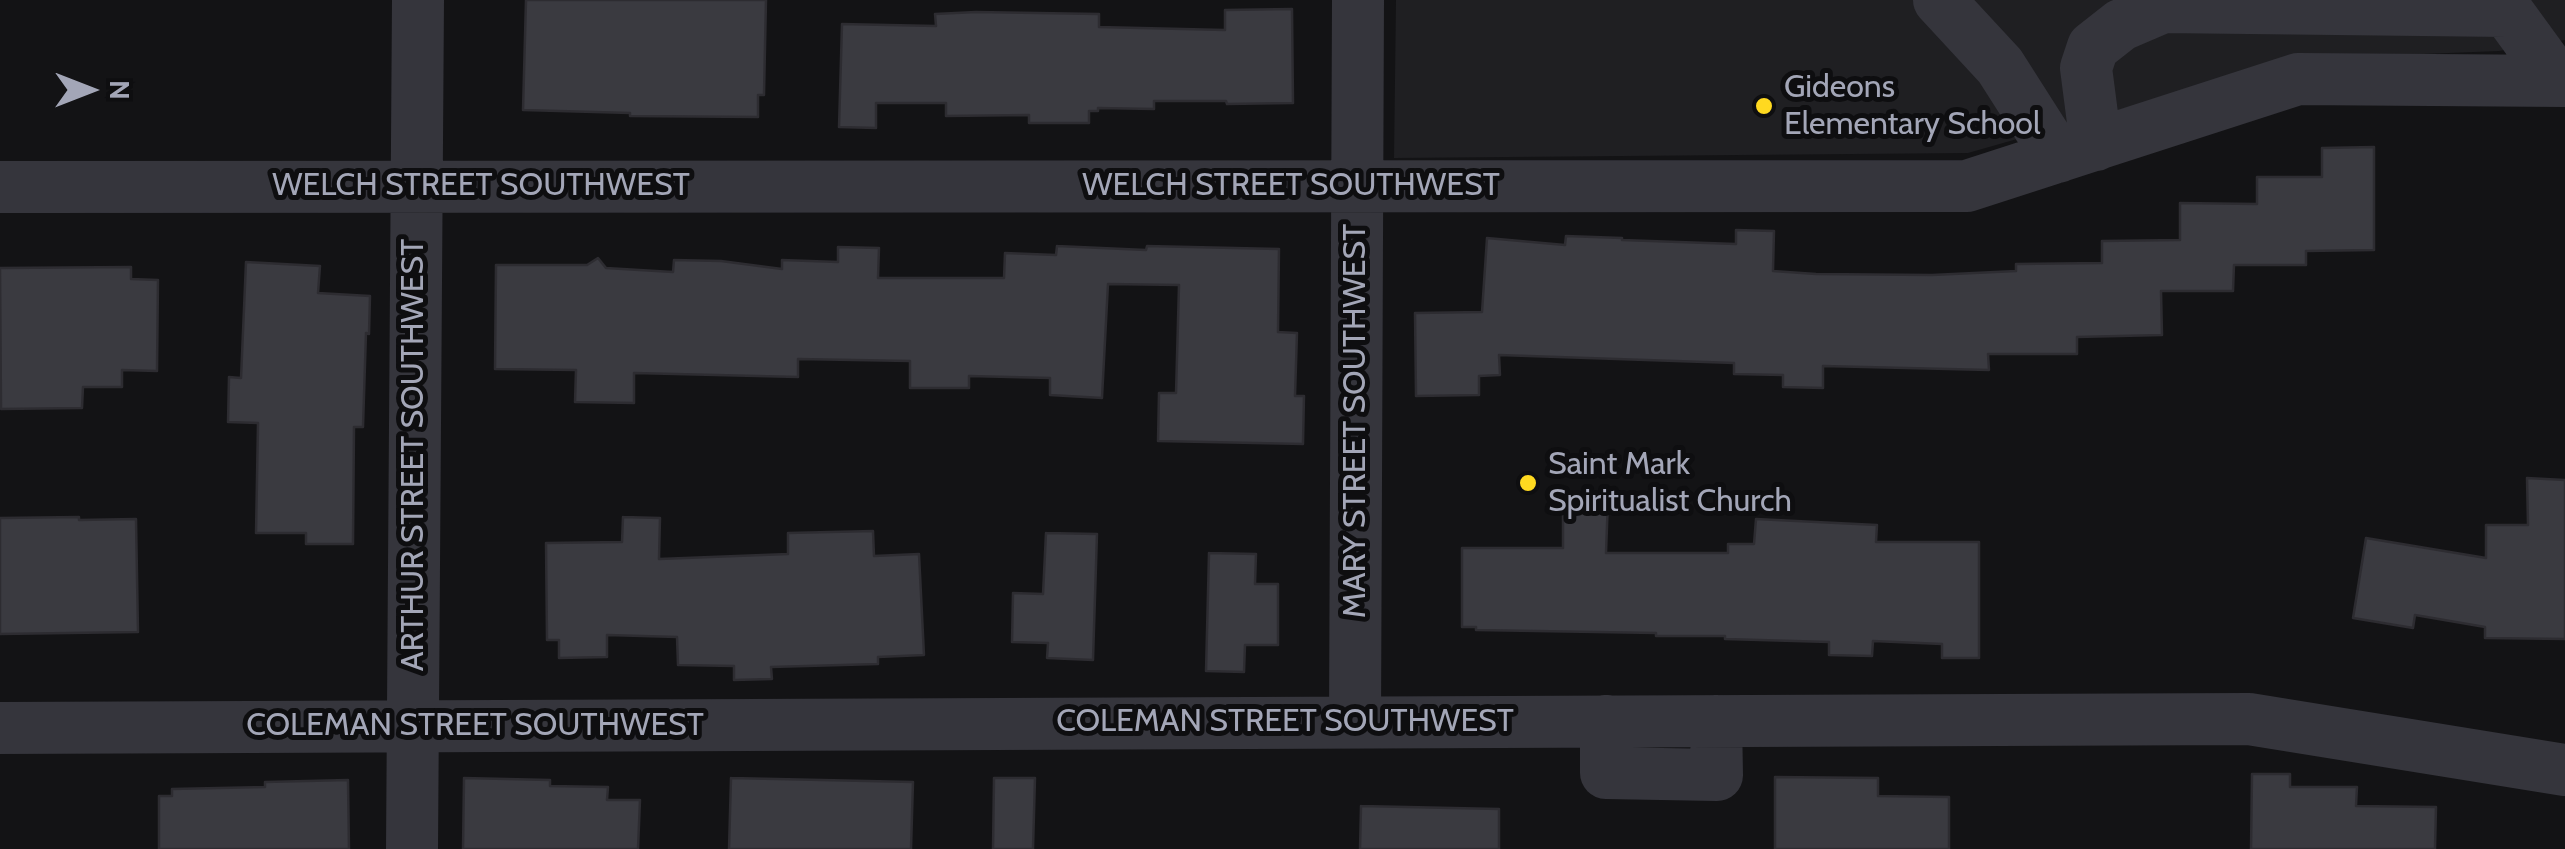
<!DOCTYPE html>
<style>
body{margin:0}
#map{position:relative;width:2565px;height:849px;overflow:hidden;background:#131315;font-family:Cabin,sans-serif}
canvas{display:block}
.north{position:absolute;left:40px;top:40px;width:100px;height:100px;-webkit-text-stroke:8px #0e0e10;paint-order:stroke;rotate:90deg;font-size:28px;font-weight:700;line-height:40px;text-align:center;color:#a3a6b7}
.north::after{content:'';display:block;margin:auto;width:35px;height:45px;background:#a3a6b7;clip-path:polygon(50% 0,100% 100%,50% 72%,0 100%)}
</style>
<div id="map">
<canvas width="2565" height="849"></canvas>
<div class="north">N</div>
</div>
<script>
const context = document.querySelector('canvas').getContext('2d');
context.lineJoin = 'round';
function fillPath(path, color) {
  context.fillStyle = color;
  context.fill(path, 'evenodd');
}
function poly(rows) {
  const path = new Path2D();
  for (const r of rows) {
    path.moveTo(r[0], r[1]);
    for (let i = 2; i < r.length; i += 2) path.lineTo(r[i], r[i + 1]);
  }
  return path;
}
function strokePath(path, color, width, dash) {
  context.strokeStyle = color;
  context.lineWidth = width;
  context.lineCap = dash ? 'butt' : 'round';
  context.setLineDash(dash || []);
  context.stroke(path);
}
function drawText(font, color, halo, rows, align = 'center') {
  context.font = font + ' Cabin,sans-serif';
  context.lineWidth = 10;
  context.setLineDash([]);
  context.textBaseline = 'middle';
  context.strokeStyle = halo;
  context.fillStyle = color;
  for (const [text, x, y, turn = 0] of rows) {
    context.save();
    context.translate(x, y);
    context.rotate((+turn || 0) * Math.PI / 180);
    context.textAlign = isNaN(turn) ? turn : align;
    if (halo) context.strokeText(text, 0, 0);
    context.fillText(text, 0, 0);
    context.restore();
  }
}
fillPath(poly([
 [1396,0,2565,0,2565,40,2499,51,2298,59,1968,153,1394,158]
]), '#1f1f22');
const building = poly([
 [526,0,766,0,764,95,758,95,758,117,630,116,630,113,523,110,526,0],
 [1292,9,1293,103,1227,104,1226,101,1154,101,1154,109,1098,108,1098,111,1089,111,1089,123,1029,123,1029,115,946,116,946,103,876,103,876,128,839,127,842,24,936,26,935,14,976,12,1099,14,1099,27,1225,30,1225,10,1292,9],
 [2374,147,2374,250,2306,251,2306,265,2234,265,2233,291,2161,291,2162,335,2077,337,2077,354,1988,354,1989,370,1823,366,1823,388,1783,387,1783,375,1734,374,1734,363,1499,355,1500,375,1479,376,1479,395,1416,396,1415,313,1482,312,1487,238,1565,245,1566,236,1622,238,1622,240,1736,244,1736,230,1774,231,1773,271,1816,274,1932,275,2016,271,2016,264,2102,263,2102,241,2180,240,2180,203,2257,204,2257,177,2322,177,2322,148,2374,147],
 [1057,246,1146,250,1147,246,1279,249,1278,332,1297,333,1295,396,1304,396,1303,444,1158,441,1159,393,1176,393,1179,285,1108,284,1102,398,1050,395,1050,378,969,376,969,388,910,388,910,361,798,359,798,377,634,373,634,403,575,402,576,370,495,369,496,265,587,265,598,258,606,268,673,272,674,260,721,261,782,269,782,260,838,262,838,247,879,248,878,278,1004,278,1005,253,1056,255,1057,246],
 [246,262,320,266,318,293,370,296,369,334,366,333,363,427,354,427,353,544,306,544,306,533,256,533,258,423,228,422,229,377,241,378,246,262],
 [131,267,131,279,158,280,157,371,122,370,122,387,83,387,82,408,1,409,0,268,131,267],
 [2527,478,2565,480,2565,639,2485,638,2485,627,2415,615,2413,628,2353,618,2366,538,2486,558,2486,525,2528,525,2527,478],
 [1563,500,1608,500,1606,553,1728,553,1728,544,1754,544,1756,519,1877,525,1876,542,1979,542,1979,658,1942,658,1942,644,1873,641,1872,656,1829,655,1829,642,1725,639,1725,636,1656,636,1656,633,1476,630,1476,627,1462,627,1462,548,1563,548,1563,500],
 [79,517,79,520,136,519,138,632,0,634,0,518,79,517],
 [623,517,660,518,659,559,788,554,788,533,873,531,874,556,919,554,924,655,878,657,878,664,771,667,772,679,734,680,734,666,678,665,677,637,607,635,607,657,559,658,559,640,547,640,546,543,622,542,623,517],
 [1046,533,1097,534,1093,660,1047,658,1048,643,1012,642,1013,593,1043,594,1046,533],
 [1209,553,1256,554,1255,584,1278,584,1278,645,1245,645,1244,672,1206,671,1209,553],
 [2252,774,2290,774,2290,787,2357,787,2356,806,2436,807,2435,849,2251,849,2252,774],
 [1775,777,1878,778,1878,796,1949,797,1949,849,1775,849,1775,777],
 [464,778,550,780,550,786,608,787,607,800,640,800,638,849,463,849,464,778],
 [731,778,913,782,911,849,729,849,731,778],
 [994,778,1035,778,1033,849,993,849,994,778],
 [348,780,349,849,159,849,159,796,172,796,172,789,265,787,265,782,348,780],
 [1361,806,1499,809,1499,849,1360,849,1361,806]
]);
fillPath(building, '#3a3a40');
strokePath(building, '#2d2c31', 2.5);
strokePath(poly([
 [1939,0,2000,66,2058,157],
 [2096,145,2086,68,2093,47,2121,25,2163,7,2507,11,2558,81],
 [0,187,1967,186,2298,79,2565,81],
 [1606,721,1606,773,1717,775,1716,721],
 [1355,722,1358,0],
 [0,728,2249,719,2565,770],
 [412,849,418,0]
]), '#35353c', 52);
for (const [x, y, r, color] of [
 [1764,106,10,"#ffd920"],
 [1528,483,10,"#ffd920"]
]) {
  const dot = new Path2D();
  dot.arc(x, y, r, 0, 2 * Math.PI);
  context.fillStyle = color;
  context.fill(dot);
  strokePath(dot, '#0e0e10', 4);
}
drawText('32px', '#a3a6b7', '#0e0e10', [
 ["Gideons",1784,88],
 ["Elementary School",1784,125],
 ["Saint Mark",1548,465],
 ["Spiritualist Church",1548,502]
], 'left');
drawText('32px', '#a3a6b7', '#0e0e10', [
 ["WELCH STREET SOUTHWEST",481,186],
 ["WELCH STREET SOUTHWEST",1291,186],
 ["MARY STREET SOUTHWEST",1356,421,-90],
 ["ARTHUR STREET SOUTHWEST",414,455,-90],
 ["COLEMAN STREET SOUTHWEST",1285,722],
 ["COLEMAN STREET SOUTHWEST",475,726]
]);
</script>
